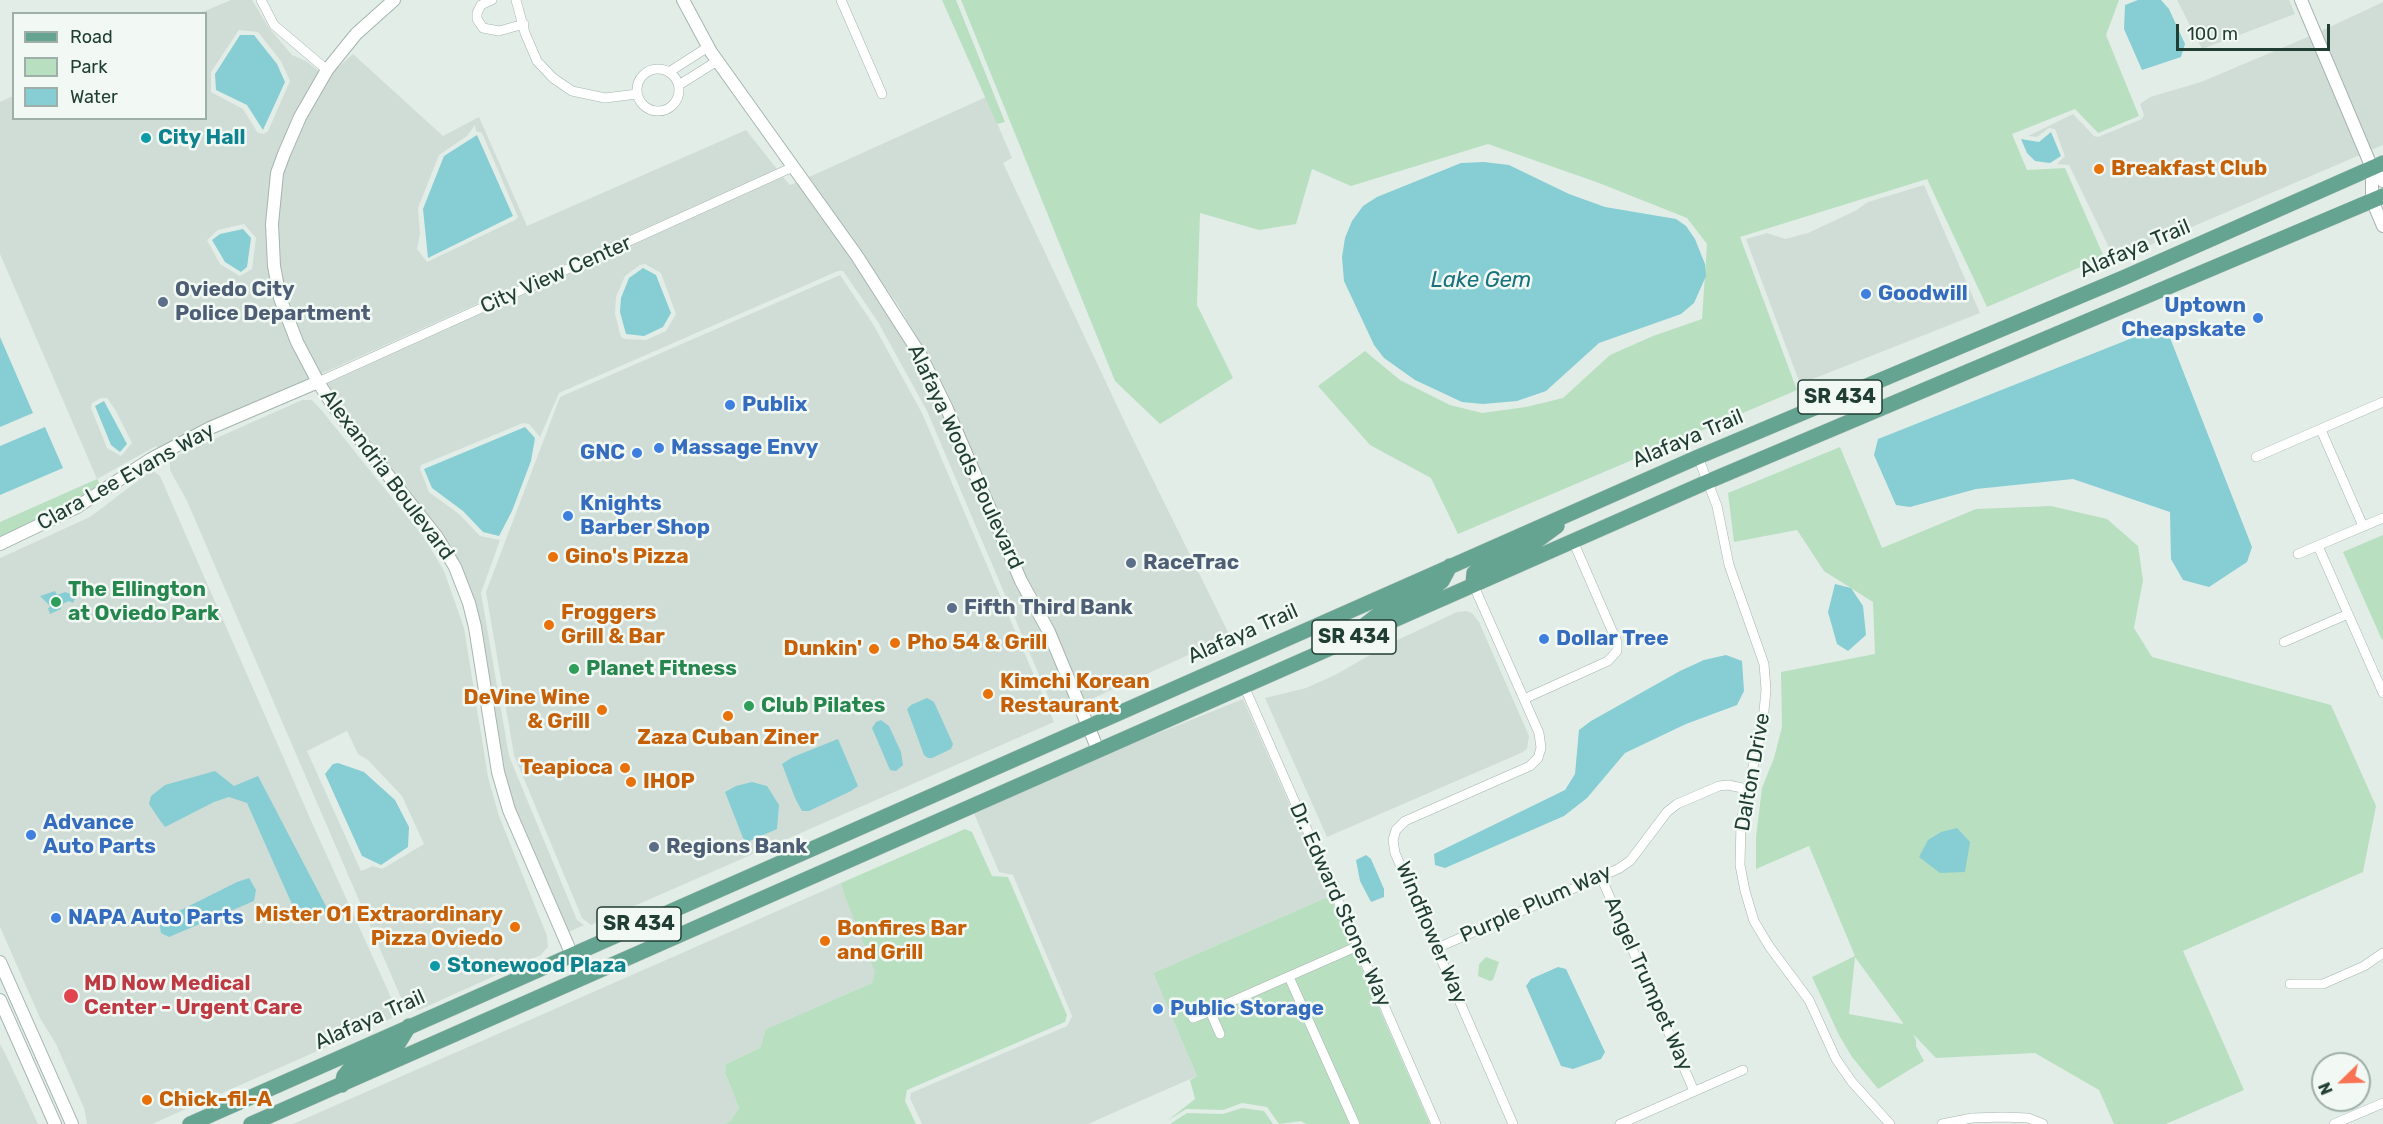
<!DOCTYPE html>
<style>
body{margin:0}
#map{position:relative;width:2383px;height:1124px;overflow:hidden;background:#e2ede7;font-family:Rubik,sans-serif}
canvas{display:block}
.legend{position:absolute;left:12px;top:12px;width:195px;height:108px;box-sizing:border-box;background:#f2f9f5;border:2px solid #9eaea8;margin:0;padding:8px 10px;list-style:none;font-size:18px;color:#213e35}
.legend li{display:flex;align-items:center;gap:12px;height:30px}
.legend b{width:30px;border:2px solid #9eaea8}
.north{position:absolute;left:2311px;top:1052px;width:60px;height:60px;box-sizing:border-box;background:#f2f9f5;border:2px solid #9eaea8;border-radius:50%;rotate:247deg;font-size:16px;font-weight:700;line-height:24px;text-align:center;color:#213e35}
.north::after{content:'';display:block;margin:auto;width:21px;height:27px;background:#f87254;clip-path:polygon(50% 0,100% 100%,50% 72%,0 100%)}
.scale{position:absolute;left:2176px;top:24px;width:154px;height:27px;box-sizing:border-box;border:3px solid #213e35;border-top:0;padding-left:8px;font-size:18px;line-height:21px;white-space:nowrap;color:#213e35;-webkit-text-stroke:4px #f2f9f5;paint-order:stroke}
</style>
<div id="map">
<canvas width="2383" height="1124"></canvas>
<ul class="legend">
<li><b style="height:8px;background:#64a490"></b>Road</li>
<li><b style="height:16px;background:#b9dfc1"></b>Park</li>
<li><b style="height:16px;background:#87cdd4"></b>Water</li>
</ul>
<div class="north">N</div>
<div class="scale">100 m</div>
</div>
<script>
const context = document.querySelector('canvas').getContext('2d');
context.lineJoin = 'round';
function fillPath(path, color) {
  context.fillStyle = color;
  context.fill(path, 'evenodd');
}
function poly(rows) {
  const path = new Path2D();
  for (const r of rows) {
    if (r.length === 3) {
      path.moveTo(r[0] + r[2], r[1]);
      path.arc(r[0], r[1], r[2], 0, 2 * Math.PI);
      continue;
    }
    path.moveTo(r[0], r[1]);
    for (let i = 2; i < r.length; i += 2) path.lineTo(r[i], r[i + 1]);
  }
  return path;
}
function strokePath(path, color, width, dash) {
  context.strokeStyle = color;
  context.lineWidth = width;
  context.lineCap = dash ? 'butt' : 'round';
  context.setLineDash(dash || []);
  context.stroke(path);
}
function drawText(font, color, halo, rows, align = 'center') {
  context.font = font + ' Rubik,sans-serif';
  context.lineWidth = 5;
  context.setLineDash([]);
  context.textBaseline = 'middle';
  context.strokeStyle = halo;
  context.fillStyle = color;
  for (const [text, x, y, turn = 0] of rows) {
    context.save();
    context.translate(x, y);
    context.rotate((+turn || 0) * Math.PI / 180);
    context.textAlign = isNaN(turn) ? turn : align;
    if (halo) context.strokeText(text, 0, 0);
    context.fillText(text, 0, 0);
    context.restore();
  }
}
fillPath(poly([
 [231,0,252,0,269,28,292,55,306,61,320,72,295,115,271,172,266,225,268,267,274,299,292,344,310,379,158,449,156,446,97,479,0,254,0,102,13,96,14,118,206,118,206,14,200,13],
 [239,30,258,32,281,61,290,81,268,131,264,134,258,133,243,109,211,92,211,72],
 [244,224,256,238,252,269,240,276,220,264,207,240,218,230],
 [101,398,107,398,116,411,132,443,121,456,107,448,91,408,92,403],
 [2177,0,2289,0,2295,14,2202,49],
 [2383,2,2383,145,2371,150,2321,31],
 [2310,36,2360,155,2115,260,2069,165,2057,164,2065,156,2055,129,2049,128,2037,137,2028,136,2073,114,2094,136,2098,137,2142,119,2144,115,2140,104,2150,97,2201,82],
 [353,54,443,136,479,117,527,226,746,130,777,169,321,374,303,339,286,296,280,265,278,223,282,174,305,119,333,72],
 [475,125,476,131,482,133,518,217,515,220,427,262,417,249,420,234,418,208,439,155,467,136],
 [986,97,1012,158,1003,163,1127,427,1230,636,1085,702,1054,629,1027,579,953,407,927,354,898,305,809,177],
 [783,177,790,185,798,182,852,259,916,359,942,411,1016,584,1043,634,1074,707,1056,715,927,411,878,322,843,271,838,271,559,393,540,437,529,424,523,423,436,459,421,465,420,469,429,492,459,514,480,536,500,540,481,593,509,756,577,920,584,925,569,932,515,808,504,770,481,626,475,600,461,565,442,533,339,404,326,384],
 [645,264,661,273,676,314,666,331,646,340,625,339,621,337,615,314,616,297,625,276,640,265],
 [1924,185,1980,313,1800,384,1746,239,1767,233,1785,239,1808,233,1855,211,1868,202],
 [840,275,873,324,922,413,1054,722,591,925,582,918,514,755,486,592,560,397],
 [302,400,312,400,323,412,425,539,444,571,464,628,488,777,499,816,547,936,548,947,541,955,419,1010,405,1007,187,501,170,470,170,461,174,457],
 [347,731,358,754,368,760,402,796,424,844,382,869,373,866,361,871,307,751],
 [152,470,160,476,313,825,399,1015,152,1124,87,1124,84,1108,56,1044,40,1018,0,927,0,558,90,517],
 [1466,611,1472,613,1479,622,1529,736,1527,749,1521,753,1327,837,1265,698,1306,688,1337,674,1389,644,1457,612],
 [1243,699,1330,896,1153,973,1197,1076,1088,1124,922,1124,910,1098,911,1093,1067,1026,1072,1016,1013,875,999,872,973,811,1057,774],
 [841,883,843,892,876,972,872,983,766,1029,760,1048,726,1064,725,1073,739,1108,730,1121,725,1124,293,1124],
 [0,1044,5,1053,38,1124,0,1124]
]), '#d0ddd6');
fillPath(poly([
 [942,0,956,0,1005,122,997,124],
 [961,0,2119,0,2106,35,2139,116,2098,133,2075,109,2012,134,2027,170,2065,168,2104,257,1987,307,1927,179,1740,237,1797,390,1458,534,1431,478,1370,445,1318,386,1365,351,1400,380,1450,405,1482,413,1526,407,1563,398,1610,355,1653,336,1702,319,1707,244,1687,218,1599,183,1488,144,1351,186,1312,169,1296,224,1259,230,1200,213,1197,305,1233,378,1160,424,1115,381],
 [1840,447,1882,548,1976,509,2051,506,2107,519,2138,546,2143,580,2134,628,2152,657,2331,705,2376,806,2363,872,2183,951,2244,1090,2166,1124,2114,1124,2099,1090,2035,1053,1936,1058,1913,1034,1916,1040,1916,1046,1924,1061,1878,1089,1852,1057,1839,1035,1812,977,1855,956,1809,846,1756,869,1756,837,1762,788,1774,758,1782,727,1781,672,1875,654,1873,602,1824,571,1797,530,1734,542,1728,493],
 [1855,957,1903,1023,1903,1024,1849,1014],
 [97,479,101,486,74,503,0,538,0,522],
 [2383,535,2383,639,2382,640,2343,552],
 [965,829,972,832,992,876,1008,877,1067,1015,1065,1022,907,1090,905,1101,916,1124,725,1124,730,1121,739,1108,725,1073,726,1064,760,1048,766,1029,872,983,875,972,843,892,841,883],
 [1330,896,1430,1124,1306,1124,1301,1121,1279,1124,1267,1107,1242,1103,1223,1110,1186,1109,1167,1121,1195,1099,1190,1080,1197,1076,1153,973],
 [1486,957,1499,962,1493,980,1490,981,1478,976,1479,964],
 [1242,1108,1264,1111,1273,1124,1170,1124,1187,1113,1223,1114]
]), '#b9dfc1');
fillPath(poly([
 [2138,0,2161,0,2169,9,2185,44,2181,57,2142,70,2124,29,2125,5],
 [240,35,254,35,277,64,285,82,263,130,247,105,216,90,215,74],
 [2051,132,2061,156,2050,163,2035,161,2027,153,2021,139,2039,142],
 [477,135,513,216,428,258,423,209,444,156],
 [1484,162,1509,165,1569,194,1605,207,1676,219,1686,226,1695,239,1705,264,1706,276,1694,303,1681,314,1599,343,1546,391,1517,401,1483,404,1462,402,1415,380,1384,358,1374,345,1344,281,1342,257,1345,238,1352,221,1363,206,1377,197,1461,163],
 [243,229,251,238,247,267,241,272,225,262,212,240,220,234],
 [643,268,656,275,671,313,663,327,644,336,626,334,620,312,621,298,629,278],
 [2165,325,2252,547,2247,562,2209,587,2183,580,2171,559,2170,512,2073,479,1976,489,1910,507,1896,505,1874,455,1878,439],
 [0,337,33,413,0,427],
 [104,401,127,444,120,452,111,445,95,406],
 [45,427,63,468,0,495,0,446],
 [525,427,535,438,531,461,512,511,499,536,483,532,463,511,432,488,424,469],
 [1835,584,1851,588,1863,606,1866,635,1848,651,1837,644,1828,612],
 [55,591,57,595,65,592,76,596,73,603,69,601,60,605,61,609,50,614,48,608,50,607,49,605,40,596],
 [1726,655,1742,661,1744,691,1737,705,1686,724,1625,753,1587,798,1564,816,1445,868,1435,865,1434,854,1565,790,1575,774,1579,730,1591,721,1680,671,1704,660],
 [927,698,934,702,953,744,951,749,932,758,928,758,924,755,907,709,911,705],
 [881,720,889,726,901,752,903,765,896,771,890,770,872,728,876,722],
 [838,739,858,786,851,791,809,811,802,811,795,798,782,764,793,757],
 [338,763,364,772,395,800,409,827,408,847,381,865,362,856,325,774,333,764],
 [215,771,234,786,258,776,328,910,306,921,299,920,247,803,229,797,214,802,165,827,159,819,149,804,151,796,165,785],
 [752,782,767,786,779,805,777,829,745,843,725,792,736,786],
 [1957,828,1970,842,1965,872,1940,873,1919,857,1928,840,1941,832],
 [1366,855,1371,859,1384,889,1384,897,1371,902,1360,881,1356,860],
 [249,878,256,890,254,901,169,937,161,933,159,921,237,882],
 [1558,967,1566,969,1605,1052,1601,1059,1573,1069,1561,1066,1526,986,1531,979]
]), '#87cdd4');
const minor = poly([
 [261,0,274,25,327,70],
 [492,0,481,5,477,13,477,19,483,28,499,31,524,24],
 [516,0,525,33,537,61,553,78,572,91,605,98,637,94],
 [841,0,882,94],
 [658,90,21],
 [669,72,708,47],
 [679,85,717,61],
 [318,382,793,167],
 [2321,430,2363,526],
 [1698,457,1717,506,1729,565,1764,664,1766,690,1763,721,1741,822,1740,865,1745,891,1754,921,1769,946,1809,1000,1836,1059,1852,1082,1890,1124],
 [2256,457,2383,402],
 [2318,546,2383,693],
 [2298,554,2383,518],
 [1473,584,1539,733,1541,748,1538,758,1530,766,1405,821,1396,830,1393,840,1395,853,1513,1124],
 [2284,642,2348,614],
 [1244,686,1436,1124],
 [1524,699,1608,661,1617,651,1617,642,1573,541],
 [1601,877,1694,1091],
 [1437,948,1618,869,1630,861,1667,812,1677,804,1719,786,1728,785,1747,789],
 [1289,977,1355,1124],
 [2290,984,2323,984,2364,966,2383,953],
 [1193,1018,1210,1011],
 [1220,1034,1210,1011,1358,946],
 [1620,1124,1743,1070],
 [1942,1124,1972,1118,2003,1117,2028,1118,2043,1124],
 [2334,1124,2383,1103]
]);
const tertiary = poly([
 [394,0,356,34,327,70,300,117,284,154,277,173,272,224,274,266,280,298,297,342,318,382,334,407,437,537,455,567,469,603,475,627,498,772,509,810,582,978],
 [683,0,711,52,857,256,921,356,947,409,1021,581,1049,632,1098,750],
 [2301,0,2372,168,2383,181],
 [2372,168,2372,200,2383,226],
 [0,544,77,507,151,459,210,428,318,382],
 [0,962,72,1124],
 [0,1000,55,1124]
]);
const primary = poly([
 [1473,584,1474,573,1480,568,1530,546,1557,526],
 [1360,629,1384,610,1436,586,1442,581,1450,566],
 [342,1085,344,1076,353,1065,398,1044,409,1026],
 [190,1124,1698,457,2123,278,2383,163],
 [251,1124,1707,482,2383,196]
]);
strokePath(minor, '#a4b5ae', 10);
strokePath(tertiary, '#a4b5ae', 14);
strokePath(primary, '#c1c9c6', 16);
strokePath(minor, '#fff', 9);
strokePath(tertiary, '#fff', 12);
strokePath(primary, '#64a490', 15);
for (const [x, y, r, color] of [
 [146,138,6,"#0f9aa8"],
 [2099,169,6,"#e8710a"],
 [1866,294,6,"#3f7fe0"],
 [163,302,6,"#5c6f8a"],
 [2258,318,6,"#3f7fe0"],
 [730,405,6,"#3f7fe0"],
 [659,448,6,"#3f7fe0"],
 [637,453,6,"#3f7fe0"],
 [568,516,6,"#3f7fe0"],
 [553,557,6,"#e8710a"],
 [1131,563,6,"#5c6f8a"],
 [56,602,6,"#2e9e5b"],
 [952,608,6,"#5c6f8a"],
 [549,625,6,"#e8710a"],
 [1544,639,6,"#3f7fe0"],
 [895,643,6,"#e8710a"],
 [874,649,6,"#e8710a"],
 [574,669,6,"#2e9e5b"],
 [988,694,6,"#e8710a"],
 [749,706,6,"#2e9e5b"],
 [602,710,6,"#e8710a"],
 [728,716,6,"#e8710a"],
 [625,768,6,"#e8710a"],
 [631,782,6,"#e8710a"],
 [31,835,6,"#3f7fe0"],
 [654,847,6,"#5c6f8a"],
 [56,918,6,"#3f7fe0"],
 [515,927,6,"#e8710a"],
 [825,941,6,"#e8710a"],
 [435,966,6,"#0f9aa8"],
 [71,996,8,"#e0444e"],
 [1158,1009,6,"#3f7fe0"],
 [147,1100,6,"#e8710a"]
]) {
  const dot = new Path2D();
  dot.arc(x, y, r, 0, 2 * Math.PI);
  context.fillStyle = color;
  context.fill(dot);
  strokePath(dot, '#f2f9f5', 2);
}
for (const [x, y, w] of [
 [1840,397,84],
 [1354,637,84],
 [639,924,84]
]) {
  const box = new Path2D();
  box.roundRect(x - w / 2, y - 17, w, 34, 4.5);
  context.fillStyle = '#f2f9f5';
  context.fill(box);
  strokePath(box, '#213e35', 1.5);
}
drawText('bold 20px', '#213e35', null, [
 ["SR 434",1840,397],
 ["SR 434",1354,637],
 ["SR 434",639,924]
]);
drawText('bold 21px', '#0d838f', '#f2f9f5', [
 ["City Hall",158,138],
 ["Stonewood Plaza",447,966]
], 'left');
drawText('bold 21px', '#c56008', '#f2f9f5', [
 ["Breakfast Club",2111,169],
 ["Gino's Pizza",565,557],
 ["Froggers",561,613],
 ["Grill & Bar",561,637],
 ["Pho 54 & Grill",907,643],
 ["Dunkin'",862,649,"right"],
 ["Kimchi Korean",1000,682],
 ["Restaurant",1000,706],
 ["DeVine Wine",590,698,"right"],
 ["& Grill",590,722,"right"],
 ["Zaza Cuban Ziner",728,738,"center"],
 ["Teapioca",613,768,"right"],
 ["IHOP",643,782],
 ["Mister O1 Extraordinary",503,915,"right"],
 ["Pizza Oviedo",503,939,"right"],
 ["Bonfires Bar",837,929],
 ["and Grill",837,953],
 ["Chick-fil-A",159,1100]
], 'left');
drawText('21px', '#213e35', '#f2f9f5', [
 ["Alafaya Trail",2135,249,-23],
 ["City View Center",556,275,-24],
 ["Alafaya Trail",1688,439,-23],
 ["Alafaya Woods Boulevard",965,457,65],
 ["Alexandria Boulevard",387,475,53],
 ["Clara Lee Evans Way",126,477,-29],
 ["Alafaya Trail",1243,634,-24],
 ["Dalton Drive",1753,772,-80],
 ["Purple Plum Way",1536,904,-24],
 ["Dr. Edward Stoner Way",1340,905,66],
 ["Windflower Way",1431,933,67],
 ["Angel Trumpet Way",1648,984,66],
 ["Alafaya Trail",370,1020,-24]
]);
drawText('bold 21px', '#4e5e75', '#f2f9f5', [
 ["Oviedo City",175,290],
 ["Police Department",175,314],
 ["RaceTrac",1143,563],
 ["Fifth Third Bank",964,608],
 ["Regions Bank",666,847]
], 'left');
drawText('bold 21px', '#366cbe', '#f2f9f5', [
 ["Goodwill",1878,294],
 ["Uptown",2246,306,"right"],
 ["Cheapskate",2246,330,"right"],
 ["Publix",742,405],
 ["Massage Envy",671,448],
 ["GNC",625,453,"right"],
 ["Knights",580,504],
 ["Barber Shop",580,528],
 ["Dollar Tree",1556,639],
 ["Advance",43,823],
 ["Auto Parts",43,847],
 ["NAPA Auto Parts",68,918],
 ["Public Storage",1170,1009]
], 'left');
drawText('bold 21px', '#27864d', '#f2f9f5', [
 ["The Ellington",68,590],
 ["at Oviedo Park",68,614],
 ["Planet Fitness",586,669],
 ["Club Pilates",761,706]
], 'left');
drawText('bold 21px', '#be3a42', '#f2f9f5', [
 ["MD Now Medical",84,984],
 ["Center - Urgent Care",84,1008]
], 'left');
drawText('italic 22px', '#18737d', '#f2f9f5', [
 ["Lake Gem",1481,281]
]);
</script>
